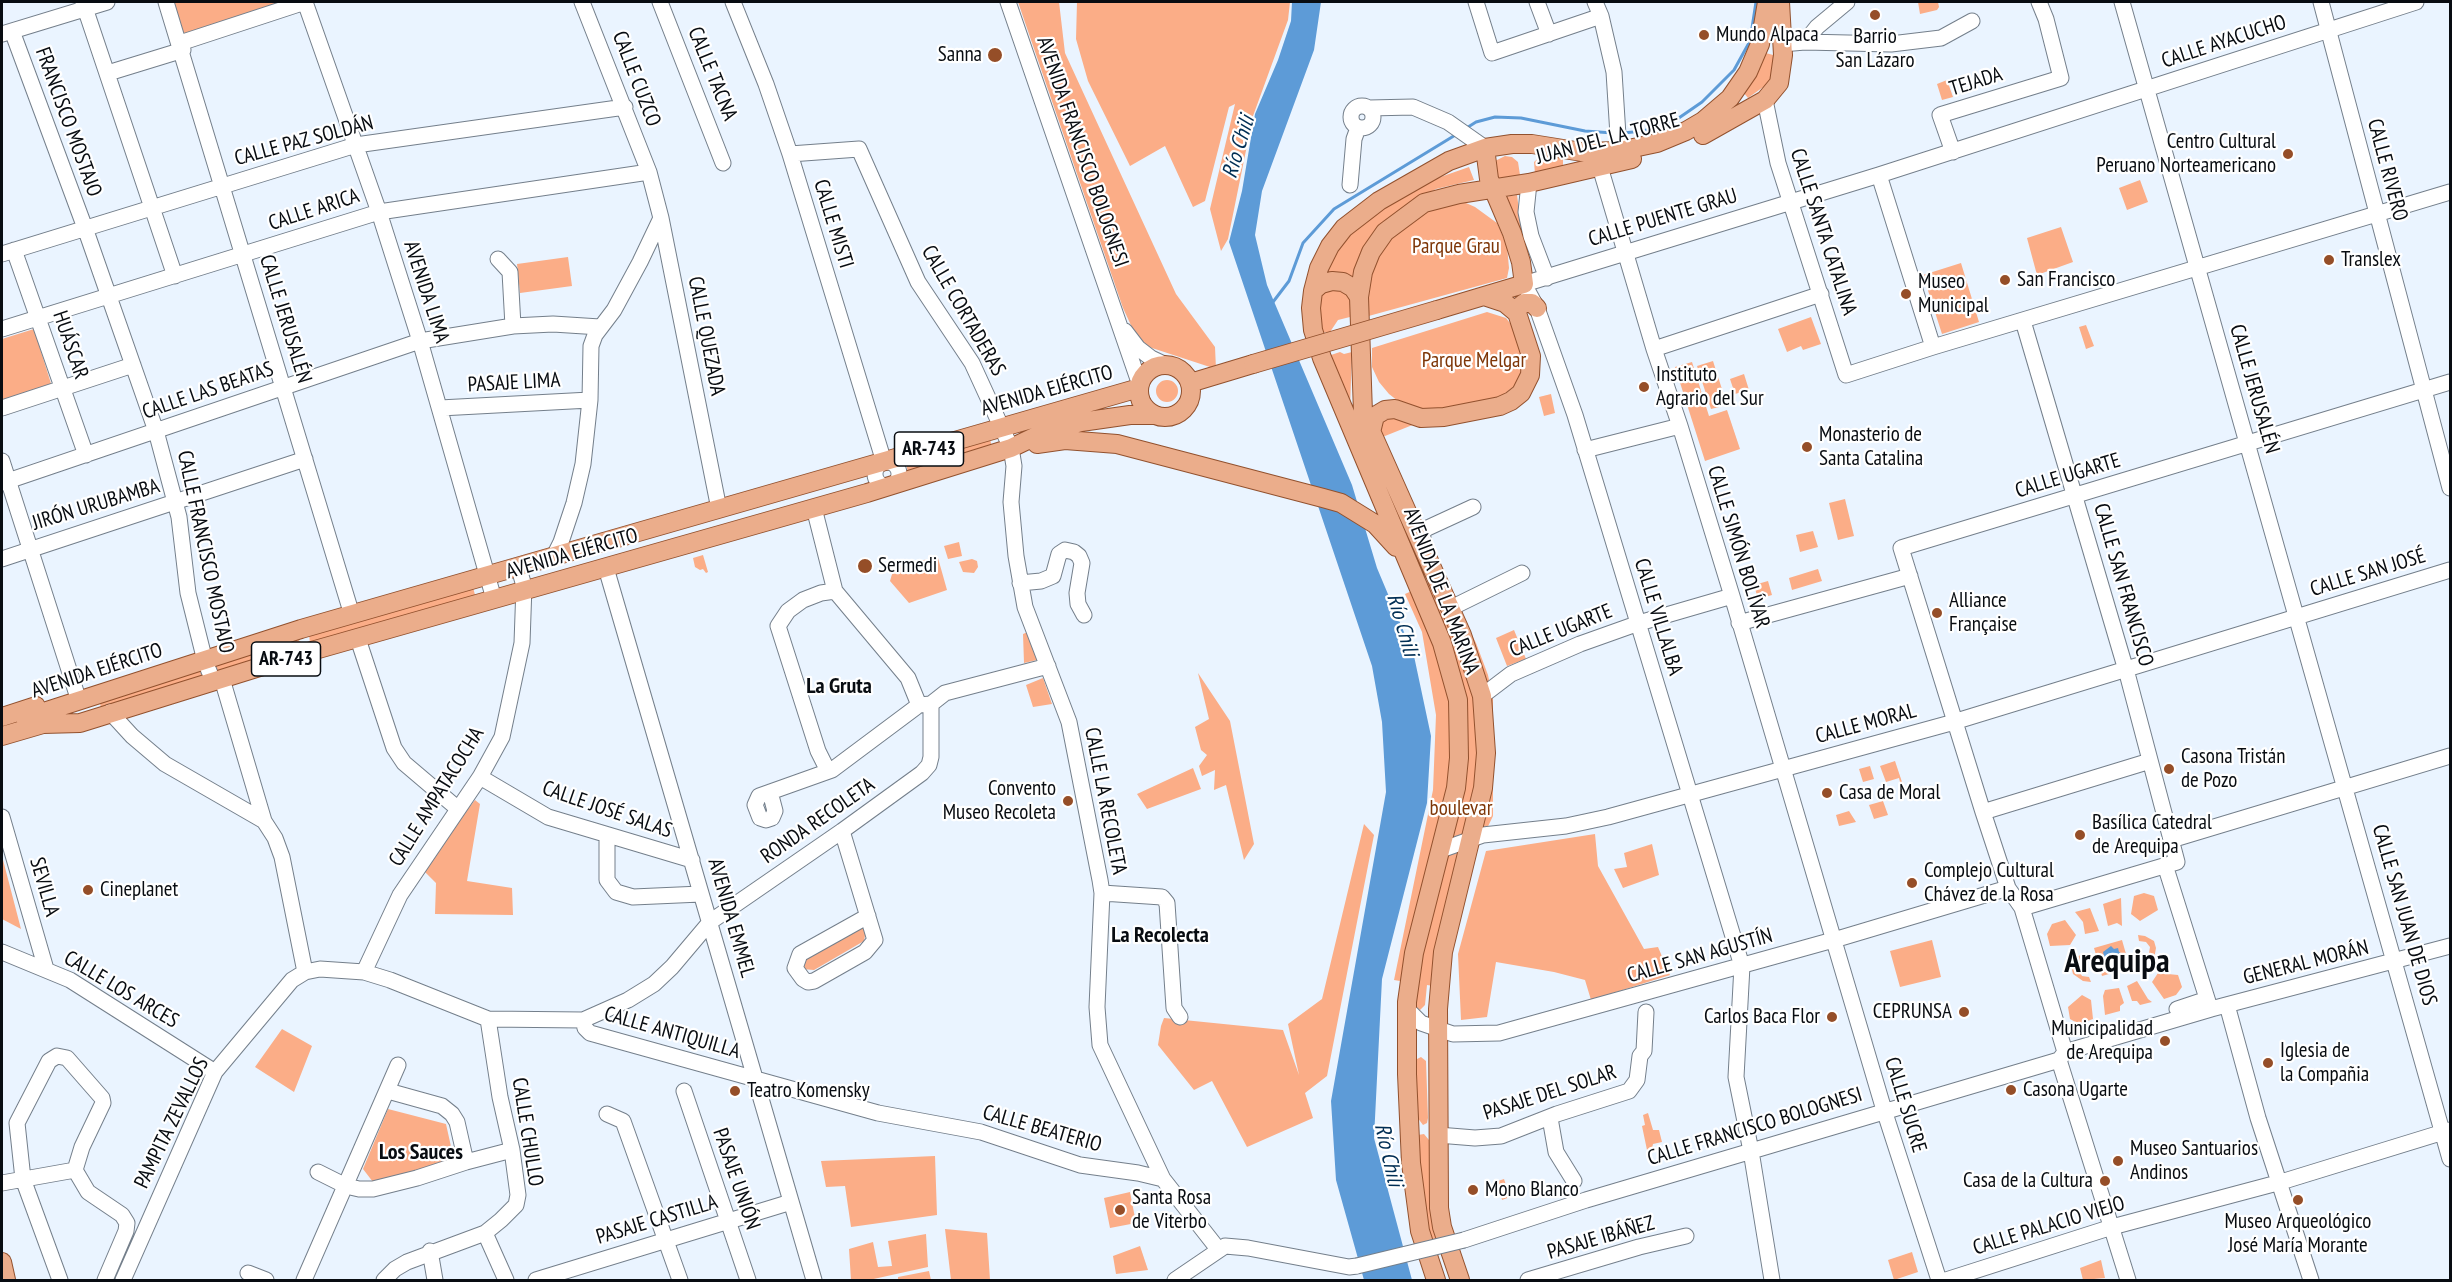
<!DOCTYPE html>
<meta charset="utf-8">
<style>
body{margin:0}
#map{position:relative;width:2452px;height:1282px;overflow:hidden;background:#eaf4ff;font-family:"PT Sans Narrow",sans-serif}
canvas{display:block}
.frame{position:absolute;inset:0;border:3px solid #080c11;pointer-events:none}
</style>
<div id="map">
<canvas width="2452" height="1282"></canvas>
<div class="frame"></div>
</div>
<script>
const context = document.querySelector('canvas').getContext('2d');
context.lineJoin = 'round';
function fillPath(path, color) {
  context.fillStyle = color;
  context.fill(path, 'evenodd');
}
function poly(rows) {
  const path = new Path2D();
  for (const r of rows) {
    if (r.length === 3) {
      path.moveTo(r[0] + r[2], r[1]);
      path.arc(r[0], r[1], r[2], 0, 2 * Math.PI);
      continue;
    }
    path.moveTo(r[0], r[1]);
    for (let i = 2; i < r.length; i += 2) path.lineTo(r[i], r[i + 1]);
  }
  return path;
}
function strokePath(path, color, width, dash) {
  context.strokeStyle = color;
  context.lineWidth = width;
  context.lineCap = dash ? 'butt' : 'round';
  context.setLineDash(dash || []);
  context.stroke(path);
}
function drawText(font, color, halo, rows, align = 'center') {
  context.font = font + ' "PT Sans Narrow",sans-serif';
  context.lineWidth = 4.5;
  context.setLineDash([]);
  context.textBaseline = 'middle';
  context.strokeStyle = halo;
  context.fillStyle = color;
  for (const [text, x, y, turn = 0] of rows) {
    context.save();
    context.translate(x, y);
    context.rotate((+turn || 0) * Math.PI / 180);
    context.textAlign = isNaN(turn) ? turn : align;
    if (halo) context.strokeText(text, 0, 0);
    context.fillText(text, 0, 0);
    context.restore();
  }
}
fillPath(poly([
 [172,2,303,2,184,39],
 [1018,2,1059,2,1065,53,1176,294,1215,347,1216,369,1149,347,1135,334,1123,308],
 [1077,2,1290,2,1288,20,1253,116,1228,239,1221,251,1210,209,1235,104,1229,107,1205,201,1193,207,1165,146,1130,166,1088,81,1076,39],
 [1918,2,1938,2,1939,7,1937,10,1920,14],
 [1762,52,1777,56,1773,80,1748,98,1743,92],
 [1947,80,1953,97,1942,100,1937,84],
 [1543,154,1563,157,1563,168,1535,174,1534,162],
 [1505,156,1512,157,1518,162,1520,175,1493,179,1491,163],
 [1469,167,1474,180,1436,189,1408,204,1353,281,1327,274,1336,247,1358,225,1386,205,1429,181],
 [2140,180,2148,202,2127,210,2119,188],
 [1517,195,1519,210,1522,234,1504,197],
 [1450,202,1466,203,1475,207,1497,223,1507,246,1509,268,1507,278,1365,317,1367,281,1379,251,1401,227,1425,212],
 [2061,227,2073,262,2037,275,2027,238],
 [568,257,572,286,520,293,517,264],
 [1961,263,1979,322,1942,334,1923,275],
 [1333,286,1349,289,1354,316,1338,320,1330,332,1319,333,1316,315,1321,295],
 [1487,312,1506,318,1517,332,1525,364,1518,383,1498,399,1436,413,1407,408,1389,394,1379,382,1372,367,1372,348],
 [1811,317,1821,344,1803,350,1801,346,1787,352,1778,329],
 [2086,325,2094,346,2086,349,2079,327],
 [34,329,53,390,2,402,2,339],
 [1340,352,1344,354,1352,352,1350,408,1328,356],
 [1713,361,1727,405,1711,409,1697,366],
 [1692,362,1709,416,1727,410,1740,449,1705,461,1675,367],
 [1744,374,1749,390,1735,394,1730,379],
 [1167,391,11],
 [1551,394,1555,413,1544,416,1539,397],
 [1383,414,1415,424,1380,438,1376,421],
 [990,439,992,447,908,473,906,464],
 [1845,499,1854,536,1838,540,1829,503],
 [1813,531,1818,547,1800,552,1796,535],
 [959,542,962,556,948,559,944,546],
 [703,555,708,572,706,573,703,569,700,570,695,567,693,558],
 [938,558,947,590,909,603,890,581,895,564],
 [972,559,977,561,978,567,974,573,963,572,959,562],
 [1818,569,1822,581,1792,590,1789,578],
 [1443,577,1476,643,1488,675,1493,699,1493,816,1479,845,1458,910,1446,988,1427,985,1425,1005,1420,1010,1415,1007,1418,984,1394,980,1433,790,1436,715,1422,632,1405,594],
 [1768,581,1772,595,1758,599,1754,585],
 [473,587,476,599,310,644,309,634],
 [1514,630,1526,659,1507,666,1496,638],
 [1030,631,1041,659,1024,663,1023,634],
 [296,638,301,642,302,645,214,677,211,665],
 [200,668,207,675,101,708,99,699],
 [1198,673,1230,721,1254,844,1244,860,1226,785,1214,790,1215,770,1202,776,1199,766,1207,755,1201,750,1195,727,1209,719],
 [1043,678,1052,704,1033,707,1026,685],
 [1895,761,1902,782,1900,782,1899,778,1886,782,1880,766],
 [1870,766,1874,779,1863,782,1859,769],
 [1193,768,1201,789,1147,809,1137,794],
 [475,800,480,804,467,881,512,888,513,915,435,914,436,883,422,869],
 [1883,801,1888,815,1874,819,1869,805],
 [1849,811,1856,822,1839,826,1836,815],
 [1364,824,1374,835,1327,1076,1305,1093,1313,1118,1247,1147,1212,1081,1194,1090,1158,1045,1161,1026,1164,1018,1283,1030,1299,1075,1288,1024,1322,999],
 [1595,834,1598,866,1644,949,1658,947,1670,975,1591,1000,1585,980,1554,972,1496,962,1487,1017,1461,1020,1458,954,1486,851],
 [1652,844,1659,875,1623,888,1614,869,1627,867,1624,853],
 [2,856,21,929,2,919],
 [2144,893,2154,896,2158,910,2140,921,2131,914,2134,896],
 [2121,898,2122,926,2117,923,2108,926,2103,904],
 [2090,908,2099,931,2085,934,2083,922,2075,912],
 [2065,920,2076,935,2070,945,2050,946,2047,934,2052,924],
 [861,926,866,930,864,941,814,970,802,969,801,962],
 [2138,935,2145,936,2154,941,2156,948,2154,959,2147,963,2144,956,2149,953,2150,947,2146,942,2139,941],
 [1932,940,1941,977,1900,987,1890,951],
 [2122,940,2130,968,2102,976,2094,948],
 [2083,953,2084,957,2079,963,2078,969,2082,976,2089,977,2091,982,2083,981,2073,974,2071,966,2076,958],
 [2158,973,2178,975,2182,987,2176,995,2164,999,2152,982],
 [2137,981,2148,999,2152,1002,2140,1005,2137,1001,2132,1001,2127,986],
 [2119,988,2124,1003,2120,1006,2120,1011,2105,1015,2103,996,2105,990],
 [2082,995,2091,1000,2093,1019,2079,1024,2070,1019,2068,1007],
 [282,1029,312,1046,294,1092,255,1067],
 [1421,1057,1426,1061,1428,1118,1427,1123,1423,1125,1417,1117,1415,1060],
 [388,1109,446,1124,454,1160,373,1182,363,1169],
 [1648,1113,1653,1130,1659,1130,1662,1142,1653,1144,1652,1148,1647,1150,1642,1126,1645,1125,1643,1115],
 [1424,1134,1429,1140,1430,1174,1438,1240,1429,1243,1422,1200,1418,1135],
 [935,1156,937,1215,851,1227,845,1186,826,1187,821,1161],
 [1504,1179,1510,1197,1502,1200,1498,1181],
 [1130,1192,1136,1223,1110,1228,1104,1198],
 [945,1229,987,1233,990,1280,951,1280],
 [926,1234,928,1267,869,1280,851,1280,849,1249,873,1242,878,1267,892,1266,888,1241],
 [1140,1246,1148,1270,1116,1274,1113,1256],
 [1912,1252,1918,1272,1894,1280,1888,1260],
 [2101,1260,2105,1278,2083,1280,2080,1268],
 [929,1271,931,1280,898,1280,898,1277]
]), '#fbad87');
fillPath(poly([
 [1292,2,1321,2,1314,50,1262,191,1255,235,1267,285,1352,485,1377,568,1414,656,1431,736,1427,803,1382,979,1374,1138,1412,1280,1364,1280,1336,1180,1331,1101,1386,792,1382,722,1372,666,1229,242,1242,191,1255,114,1278,60,1291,21],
 [2111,946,2114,949,2118,948,2119,952,2125,955,2121,959,2123,963,2115,970,2111,967,2107,968,2106,964,2100,960,2104,956,2103,952]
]), '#5d9bd7');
strokePath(poly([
 [1465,129,1476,122,1495,117,1521,118,1585,131,1613,133],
 [1623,133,1643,131,1673,122,1702,102,1734,70,1750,41,1756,2],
 [1273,302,1289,281,1303,243,1334,209,1457,134]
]), '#5d9bd7', 3);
const minor = poly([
 [83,2,175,276],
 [166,2,352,615],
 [305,2,379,212,420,341,494,599],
 [582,2,649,172,661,218,719,509],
 [660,2,723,163],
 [733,2,766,84,790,154,884,462],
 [1008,2,1140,385],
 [1476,2,1492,53,1601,16],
 [1537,2,1549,34],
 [1595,2,1601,16,1614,72,1619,151],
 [2122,2,2450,1159],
 [2321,2,2450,488],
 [12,31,85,228,156,431,179,517,188,593,205,661,213,681],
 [2,34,107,2],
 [1805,42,1817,27,1847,2],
 [180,43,305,2],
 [1782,44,1805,42,1891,44,1941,38,1972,21],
 [108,73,183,50],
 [1765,100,1778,163,1846,375,1933,347,2450,192],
 [1362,117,11],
 [1369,108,1413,107,1448,122,1485,148],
 [1953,152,1940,115,2061,78,2046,19,2039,2],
 [790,154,859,149,918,282,972,363,1011,448,1014,466,1011,502,1016,556,1025,607,1069,722,1100,880,1102,893,1097,1007,1100,1045,1163,1179,1218,1249],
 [1600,167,1654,349,1680,426,1732,596,1884,1110,1939,1280],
 [1879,175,1933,347],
 [1529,183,1526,212,1531,236,1547,278],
 [1350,185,1354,139,1358,128],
 [14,250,86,455],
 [2,254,356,145,625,107],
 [498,259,510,272,513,326],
 [2,329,379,212,649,172],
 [1125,331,1138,348,1151,358,1168,366],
 [1654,349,1821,294],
 [2,408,133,365],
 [440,408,590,400],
 [1585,450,1680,426],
 [2,461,79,701],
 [887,474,12],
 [2,483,420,341,513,326,553,324,600,327],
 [814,508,835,591,908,678,919,705],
 [1425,545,1421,531,1473,507],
 [554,556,561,542,574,503,583,464,590,400,591,346,595,335,614,310,640,262,661,218],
 [2,559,305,459],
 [606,568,814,1280],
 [1020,583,1041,581,1053,576,1059,554,1065,550,1074,552,1079,556,1082,563,1077,593,1078,604,1084,615],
 [1451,608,1522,573],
 [1739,623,1910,576],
 [358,639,394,748,404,763,457,808],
 [222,679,264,821,275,838,282,857,305,972],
 [1482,696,1511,674,1580,644,1639,623,1732,596],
 [110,712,132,736,165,764,264,821],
 [832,770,826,767,818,751,778,626,788,611,803,600,821,593,835,591],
 [480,777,548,817,692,860],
 [770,792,775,811,772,818,766,820,760,818,755,805,759,796,832,770,919,705,931,704,945,693,1048,666],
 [1983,812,2150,761],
 [2,817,46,969],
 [842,831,875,940,865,952,814,981,808,982,803,979,795,968,800,954,868,916],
 [607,836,607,880,616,892,633,897,701,894],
 [2171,840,2450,756],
 [1441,850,1483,835,1566,826,1608,817,1947,724,2450,570],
 [2165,865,2210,1008],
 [1102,893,1162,897,1167,903,1174,1008,1180,1017],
 [2022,908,2177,862,2128,677,2023,321],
 [2,952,70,980,215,1072],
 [364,972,400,895,480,777,502,737,522,643,524,586,520,572,516,568],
 [2227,1005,2258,1118,2311,1280],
 [1407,1009,1421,1023,1453,1034,1499,1033,1844,937,2008,888],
 [2177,1009,2207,999],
 [583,1020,585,1028,590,1033,878,1113,981,1132,1080,1165,1138,1173,1163,1179],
 [2065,1052,2022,908,2008,888,1983,812,1901,548,2450,382],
 [2059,1060,2065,1052,2211,1009,2450,946],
 [2059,1060,2128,1280],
 [388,1091,442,1106,452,1114,457,1122,466,1162],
 [684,1091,748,1280],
 [607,1114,623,1121,680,1280],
 [1550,1118,1556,1152,1574,1181],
 [1438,1135,1475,1138,1501,1136,1557,1114,1629,1091,1637,1080,1640,1056,1644,1051,1646,1012],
 [318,1172,346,1186,359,1189,373,1189,417,1178,466,1162,512,1150],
 [2,1183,75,1170],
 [485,1233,506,1280],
 [1464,1240,1586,1200,2059,1060],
 [430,1251,435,1280],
 [248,1273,266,1280],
 [60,1280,23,1179,17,1123,49,1061,57,1056,67,1058,102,1098,103,1103,82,1147,75,1170,88,1192,122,1215,127,1223,126,1231,105,1280],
 [123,1280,215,1072,292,980,305,972,320,969,364,972,390,980,488,1019,583,1020,628,1000,654,984,672,967,710,922,842,831,922,773,929,765,931,757,931,704],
 [304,1280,398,1065],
 [384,1280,395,1269,407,1262,485,1233,501,1220,516,1205,518,1195,512,1150,500,1097,488,1019],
 [536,1280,791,1202],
 [1175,1280,1225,1246,1248,1248,1349,1267,1357,1266],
 [1528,1280,1639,1247,1686,1236],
 [1772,1280,1751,1151,1736,1077,1742,966,1575,415,1537,308,1524,284,1879,175,2416,2],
 [1946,1280,2112,1227,2281,1182,2450,1130]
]);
const major = poly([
 [1703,135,1765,100,1779,83,1783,55,1780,2],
 [1313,291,1321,284,1332,281,1343,282,1353,288,1359,297],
 [1437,310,1524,284,1521,262,1512,233,1489,179,1485,148],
 [1517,313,1519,307,1524,303,1532,303,1537,308],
 [1165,391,26],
 [1190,383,1253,364],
 [1371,432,1375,416,1385,410,1395,409,1421,418,1444,417,1500,406,1511,401,1521,393,1530,375,1531,356,1517,313,1505,303,1484,296],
 [1037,444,1065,440,1117,444,1323,498,1341,503,1375,524,1396,547],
 [2,717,36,706],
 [25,718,301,629,1139,388],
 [2,736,43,724,80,723,308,652,867,493,1011,448,1034,437,1081,422,1130,415,1154,415],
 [2,1262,6,1280],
 [1436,1280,1420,1231,1411,1163,1407,1074,1407,1002,1414,953,1456,788,1459,758,1458,700,1442,643,1322,358,1313,330,1311,308,1313,291,1319,268,1330,246,1344,228,1379,201,1449,161,1485,148,1512,144,1532,144,1582,152,1619,151,1657,143,1686,131,1703,121,1730,98,1748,72,1760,44,1767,2],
 [1460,1280,1442,1227,1439,1208,1438,1009,1443,952,1483,788,1486,753,1482,696,1462,635,1363,413,1359,297,1363,272,1371,252,1385,232,1424,203,1459,194,1529,183,1632,159]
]);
strokePath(minor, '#747f8b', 17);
strokePath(major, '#92512e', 20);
strokePath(minor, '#fff', 15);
strokePath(major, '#ebad8b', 18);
const minorBridge = poly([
 [1357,1266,1464,1240]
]);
const majorBridge = poly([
 [1253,364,1437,310]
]);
strokePath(minorBridge, '#747f8b', 17, []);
strokePath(majorBridge, '#92512e', 20, []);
strokePath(minorBridge, '#fff', 15);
strokePath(majorBridge, '#ebad8b', 18);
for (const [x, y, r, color] of [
 [1875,15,6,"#954e28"],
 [1704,35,6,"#954e28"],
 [995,55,8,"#954e28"],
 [2288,154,6,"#954e28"],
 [2329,260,6,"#954e28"],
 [2005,280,6,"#954e28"],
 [1906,294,6,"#954e28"],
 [1644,387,6,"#954e28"],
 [1807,447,6,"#954e28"],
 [865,566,8,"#954e28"],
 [1937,613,6,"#954e28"],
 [2169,769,6,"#954e28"],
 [1827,793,6,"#954e28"],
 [1068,801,6,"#954e28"],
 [2080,835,6,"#954e28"],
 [1912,883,6,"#954e28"],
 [88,890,6,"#954e28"],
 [1964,1012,6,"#954e28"],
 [1832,1017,6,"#954e28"],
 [2165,1041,6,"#954e28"],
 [2268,1063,6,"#954e28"],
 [2011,1090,6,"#954e28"],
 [735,1091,6,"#954e28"],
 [2118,1161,6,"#954e28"],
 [2105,1181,6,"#954e28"],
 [1473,1190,6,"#954e28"],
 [2298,1200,6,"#954e28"],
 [1120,1210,6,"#954e28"]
]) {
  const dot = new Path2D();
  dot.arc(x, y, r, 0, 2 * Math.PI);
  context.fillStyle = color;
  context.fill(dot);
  strokePath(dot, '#fff', 2);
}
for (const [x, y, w] of [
 [929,449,69],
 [286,659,69]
]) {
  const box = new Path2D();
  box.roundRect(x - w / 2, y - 17, w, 34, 4.5);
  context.fillStyle = '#fff';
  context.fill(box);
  strokePath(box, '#080c11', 1.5);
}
drawText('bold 20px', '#080c11', null, [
 ["AR-743",929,449],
 ["AR-743",286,659]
]);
drawText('21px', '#080c11', '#fff', [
 ["Mundo Alpaca",1716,35],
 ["Barrio",1875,37,"center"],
 ["San Lázaro",1875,61,"center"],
 ["Sanna",982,55,"right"],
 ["Centro Cultural",2276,142,"right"],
 ["Peruano Norteamericano",2276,166,"right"],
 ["Translex",2341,260],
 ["San Francisco",2017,280],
 ["Museo",1918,282],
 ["Municipal",1918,306],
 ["Instituto",1656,375],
 ["Agrario del Sur",1656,399],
 ["Monasterio de",1819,435],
 ["Santa Catalina",1819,459],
 ["Sermedi",878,566],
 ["Alliance",1949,601],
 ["Française",1949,625],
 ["Casona Tristán",2181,757],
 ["de Pozo",2181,781],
 ["Convento",1056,789,"right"],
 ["Museo Recoleta",1056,813,"right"],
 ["Casa de Moral",1839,793],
 ["Basílica Catedral",2092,823],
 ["de Arequipa",2092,847],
 ["Complejo Cultural",1924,871],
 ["Chávez de la Rosa",1924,895],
 ["Cineplanet",100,890],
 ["CEPRUNSA",1952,1012,"right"],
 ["Carlos Baca Flor",1820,1017,"right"],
 ["Municipalidad",2153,1029,"right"],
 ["de Arequipa",2153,1053,"right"],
 ["Iglesia de",2280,1051],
 ["la Compañia",2280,1075],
 ["Casona Ugarte",2023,1090],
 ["Teatro Komensky",747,1091],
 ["Museo Santuarios",2130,1149],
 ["Andinos",2130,1173],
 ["Casa de la Cultura",2093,1181,"right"],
 ["Mono Blanco",1485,1190],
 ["Santa Rosa",1132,1198],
 ["de Viterbo",1132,1222],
 ["Museo Arqueológico",2298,1222,"center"],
 ["José María Morante",2298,1246,"center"]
], 'left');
drawText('21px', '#080c11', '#fff', [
 ["CALLE AYACUCHO",2224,42,-18],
 ["CALLE TACNA",712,74,68],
 ["CALLE CUZCO",636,79,69],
 ["TEJADA",1976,82,-17],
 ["FRANCISCO MOSTAJO",68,122,70],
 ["JUAN DEL LA TORRE",1608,139,-15],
 ["CALLE PAZ SOLDÁN",304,141,-15],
 ["AVENIDA FRANCISCO BOLOGNESI",1082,152,71],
 ["CALLE RIVERO",2387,170,75],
 ["CALLE ARICA",314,210,-18],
 ["CALLE PUENTE GRAU",1663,218,-17],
 ["CALLE MISTI",833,224,73],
 ["CALLE SANTA CATALINA",1823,232,72],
 ["AVENIDA LIMA",426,292,72],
 ["CALLE CORTADERAS",963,311,60],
 ["CALLE JERUSALÉN",285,319,73],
 ["CALLE QUEZADA",706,336,79],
 ["HUÁSCAR",70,345,71],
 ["PASAJE LIMA",514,383,-3],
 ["CALLE JERUSALÉN",2254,389,74],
 ["CALLE LAS BEATAS",208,391,-19],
 ["AVENIDA EJÉRCITO",1047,391,-16],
 ["CALLE UGARTE",2068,476,-17],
 ["JIRÓN URUBAMBA",96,505,-17],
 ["CALLE SIMÓN BOLÍVAR",1738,547,73],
 ["CALLE FRANCISCO MOSTAJO",205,552,78],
 ["AVENIDA EJÉRCITO",572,554,-16],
 ["CALLE SAN JOSÉ",2368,573,-17],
 ["CALLE SAN FRANCISCO",2123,585,74],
 ["AVENIDA DE LA MARINA",1441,591,69],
 ["CALLE VILLALBA",1658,617,73],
 ["CALLE UGARTE",1561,631,-22],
 ["AVENIDA EJÉRCITO",97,671,-18],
 ["CALLE MORAL",1866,724,-15],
 ["CALLE AMPATACOCHA",437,797,-58],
 ["CALLE LA RECOLETA",1105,801,79],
 ["CALLE JOSÉ SALAS",607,810,19],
 ["RONDA RECOLETA",818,821,-35],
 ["SEVILLA",44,887,74],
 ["CALLE SAN JUAN DE DIOS",2404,915,74],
 ["AVENIDA EMMEL",731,918,74],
 ["CALLE SAN AGUSTÍN",1700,956,-16],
 ["GENERAL MORÁN",2306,963,-14],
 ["CALLE LOS ARCES",121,990,31],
 ["CALLE ANTIQUILLA",672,1033,16],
 ["PASAJE DEL SOLAR",1550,1093,-18],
 ["CALLE SUCRE",1905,1105,73],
 ["PAMPITA ZEVALLOS",172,1123,-64],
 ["CALLE FRANCISCO BOLOGNESI",1755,1127,-17],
 ["CALLE BEATERIO",1042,1129,16],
 ["CALLE CHULLO",527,1132,81],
 ["PASAJE UNIÓN",736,1179,71],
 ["PASAJE CASTILLA",657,1220,-17],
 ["CALLE PALACIO VIEJO",2049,1226,-17],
 ["PASAJE IBÁÑEZ",1601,1238,-16]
]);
drawText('21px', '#7e3607', '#fff', [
 ["Parque Grau",1456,247],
 ["Parque Melgar",1474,361],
 ["boulevar",1461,809]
]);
drawText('italic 22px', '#002e54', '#fff', [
 ["Río Chili",1239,147,-73],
 ["Río Chili",1402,625,74],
 ["Río Chili",1388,1155,77]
]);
drawText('bold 22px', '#080c11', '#fff', [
 ["La Gruta",839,687],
 ["La Recolecta",1160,936],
 ["Los Sauces",421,1153]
]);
drawText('bold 33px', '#080c11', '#fff', [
 ["Arequipa",2117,963]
]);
</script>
